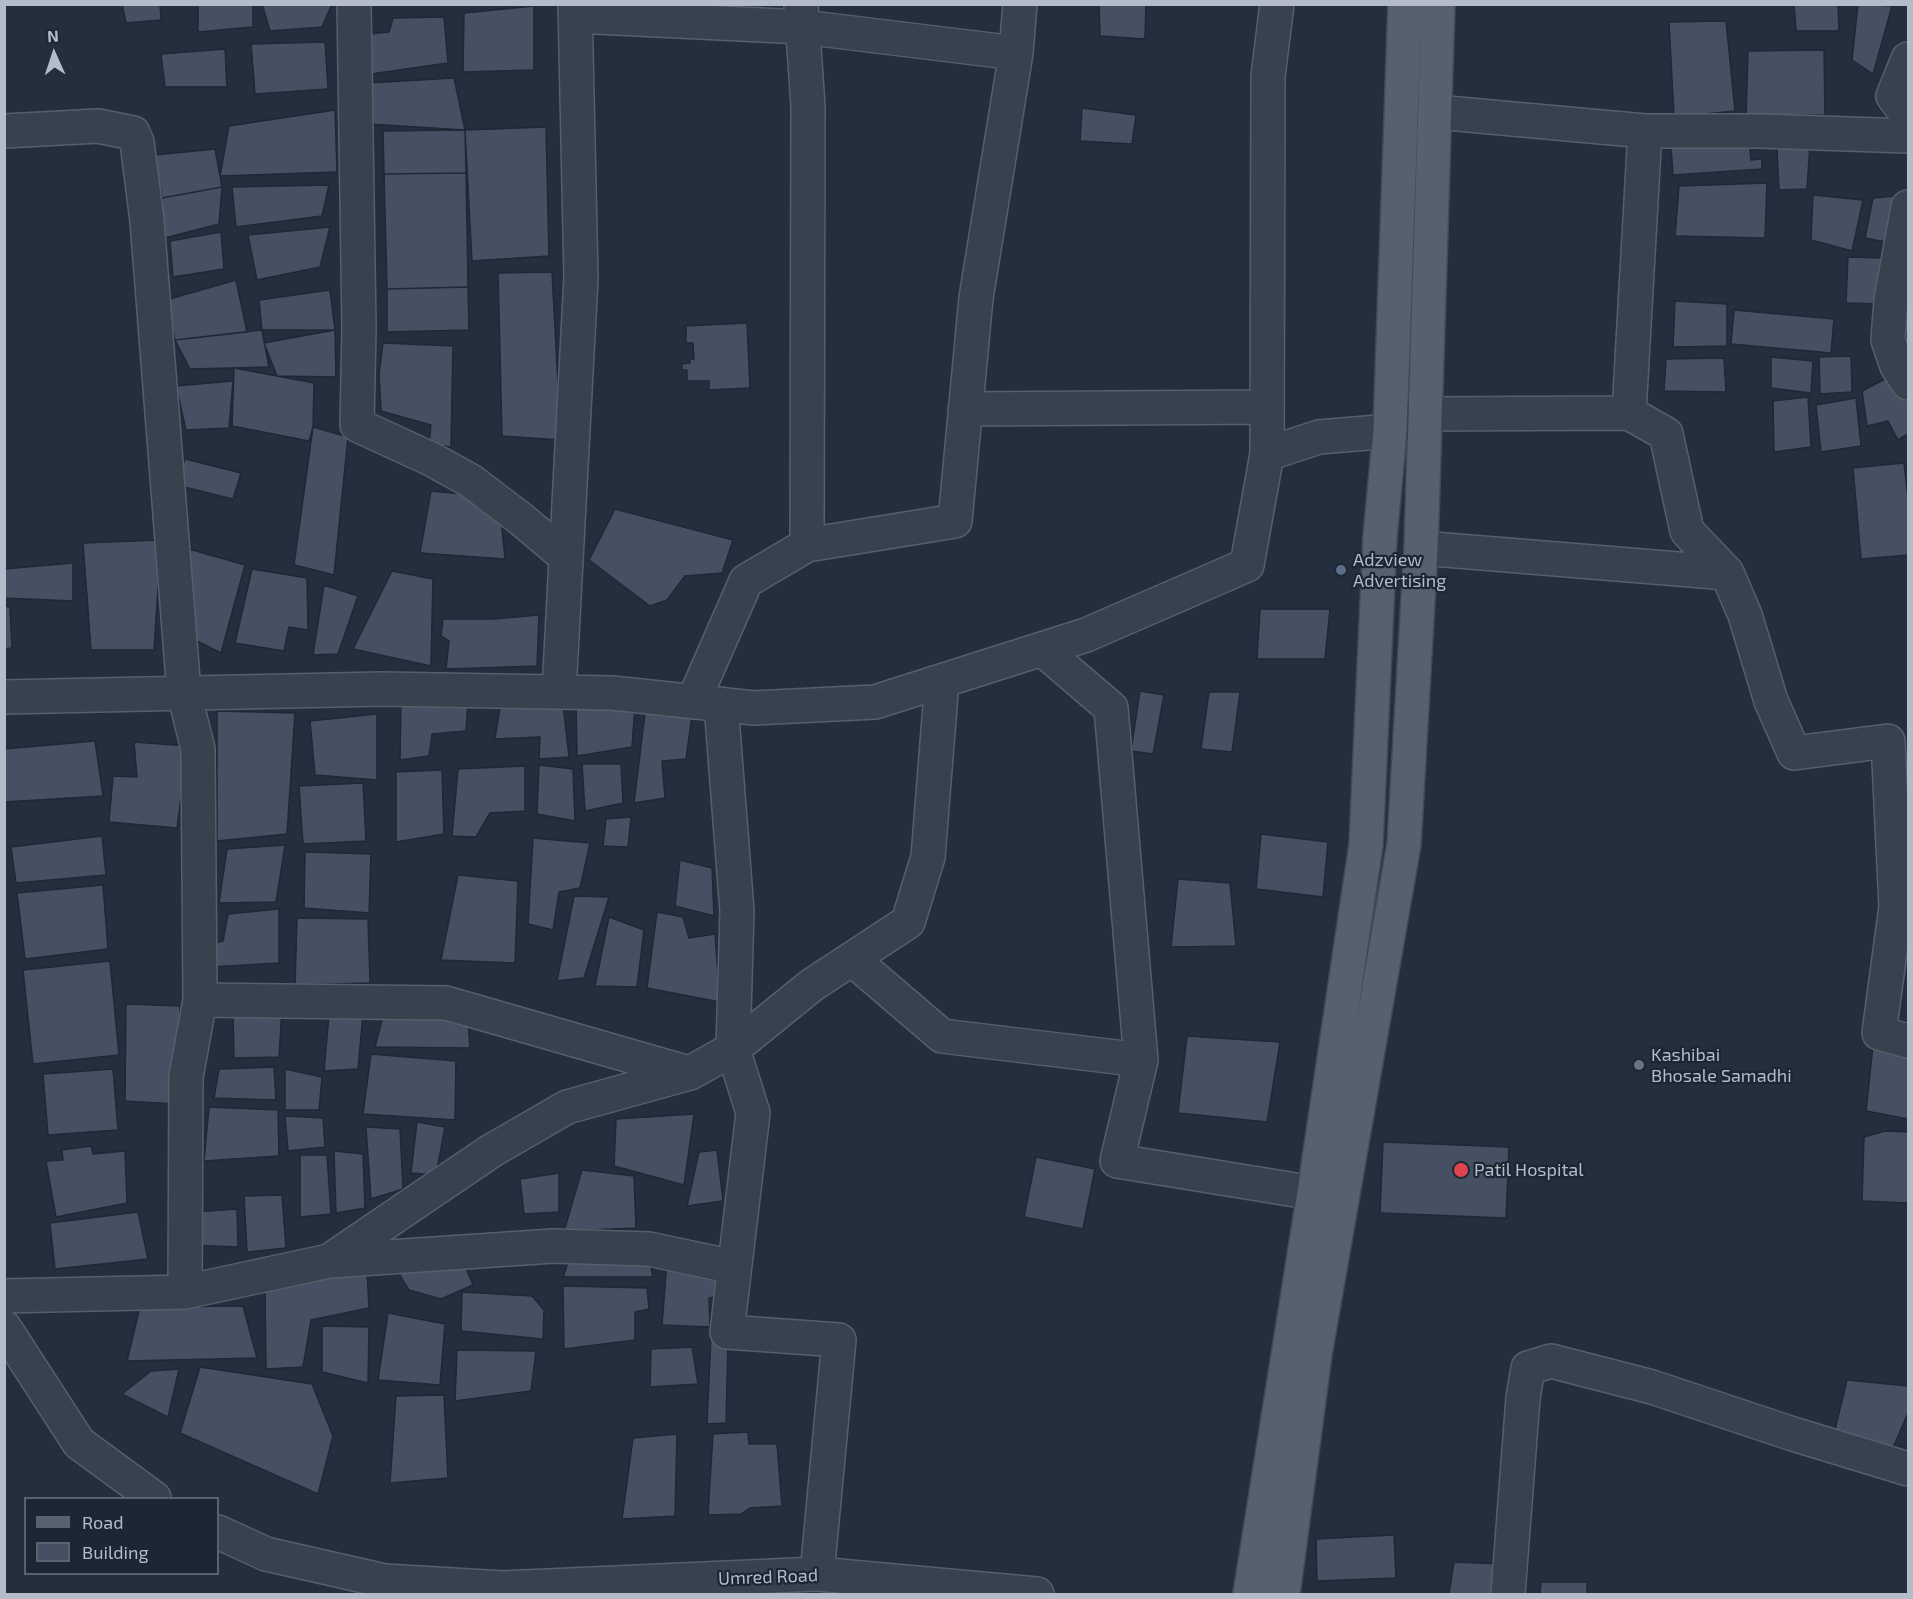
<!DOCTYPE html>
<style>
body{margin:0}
#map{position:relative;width:1913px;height:1599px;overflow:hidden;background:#242f3e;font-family:"Exo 2",sans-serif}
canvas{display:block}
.frame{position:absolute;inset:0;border:6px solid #b4bcc9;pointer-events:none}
.legend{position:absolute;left:24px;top:1497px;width:195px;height:78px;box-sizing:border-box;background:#1d2633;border:2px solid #59626f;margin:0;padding:8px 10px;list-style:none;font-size:18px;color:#b4bcc9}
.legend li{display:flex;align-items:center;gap:12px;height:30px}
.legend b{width:30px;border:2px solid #59626f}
.north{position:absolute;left:24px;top:24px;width:60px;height:60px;-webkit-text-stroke:4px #1d2633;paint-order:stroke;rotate:357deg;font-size:16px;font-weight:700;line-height:24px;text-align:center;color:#b4bcc9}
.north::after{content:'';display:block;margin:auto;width:21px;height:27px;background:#b4bcc9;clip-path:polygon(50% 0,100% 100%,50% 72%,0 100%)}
</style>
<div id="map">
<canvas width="1913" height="1599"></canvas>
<div class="frame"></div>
<ul class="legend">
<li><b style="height:8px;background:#56606e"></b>Road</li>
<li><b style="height:16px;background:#455162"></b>Building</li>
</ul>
<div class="north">N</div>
</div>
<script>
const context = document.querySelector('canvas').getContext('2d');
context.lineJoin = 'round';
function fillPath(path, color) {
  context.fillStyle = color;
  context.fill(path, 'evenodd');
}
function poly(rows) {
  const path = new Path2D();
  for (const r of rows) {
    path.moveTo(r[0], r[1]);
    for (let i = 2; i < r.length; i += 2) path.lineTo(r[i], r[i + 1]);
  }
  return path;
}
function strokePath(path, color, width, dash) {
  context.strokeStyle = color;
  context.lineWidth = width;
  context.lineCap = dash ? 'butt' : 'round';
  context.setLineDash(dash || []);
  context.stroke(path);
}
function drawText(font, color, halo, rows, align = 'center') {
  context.font = font + ' "Exo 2",sans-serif';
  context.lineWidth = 4.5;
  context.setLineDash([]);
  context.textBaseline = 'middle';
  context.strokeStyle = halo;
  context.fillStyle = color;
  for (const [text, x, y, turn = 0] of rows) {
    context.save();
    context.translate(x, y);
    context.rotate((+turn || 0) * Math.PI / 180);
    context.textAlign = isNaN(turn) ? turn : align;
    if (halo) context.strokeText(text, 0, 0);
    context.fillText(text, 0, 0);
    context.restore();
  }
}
const building = poly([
 [122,4,160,4,161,20,126,23,122,4],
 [198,4,253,4,253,27,198,32,198,4],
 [262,4,332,4,322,27,270,31,262,4],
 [1099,4,1146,4,1145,39,1100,36,1099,4],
 [1794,4,1838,4,1839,31,1796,31,1794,4],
 [1858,4,1892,6,1873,74,1852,60,1858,4],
 [534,6,534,70,463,72,464,13,534,6],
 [444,17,448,63,371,74,370,34,389,32,393,18,444,17],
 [1726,21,1735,111,1674,117,1669,22,1726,21],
 [325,42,328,89,255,94,251,44,325,42],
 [225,49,227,87,165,87,161,54,225,49],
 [1824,50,1825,115,1746,116,1748,51,1824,50],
 [454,78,465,130,369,124,368,83,454,78],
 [1082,108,1136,115,1132,144,1080,141,1082,108],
 [335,110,337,172,220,176,229,126,335,110],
 [546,127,549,256,472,261,465,130,546,127],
 [465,130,466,173,384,174,383,131,465,130],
 [1749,140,1751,160,1762,159,1762,169,1673,175,1671,147,1749,140],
 [1810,144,1807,189,1779,190,1777,149,1810,144],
 [215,149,222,187,162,198,155,155,215,149],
 [466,173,468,287,387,289,384,174,466,173],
 [1767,183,1765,238,1675,236,1679,186,1767,183],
 [329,185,322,216,236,227,232,187,329,185],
 [222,187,219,224,161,239,162,198,222,187],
 [1813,195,1863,200,1852,251,1811,240,1813,195],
 [1895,196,1886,242,1865,238,1873,198,1895,196],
 [330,227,320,267,257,280,248,235,330,227],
 [221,232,224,269,173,277,170,241,221,232],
 [1848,257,1885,258,1883,304,1846,303,1848,257],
 [552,272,561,440,502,436,498,273,552,272],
 [236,280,247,332,175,340,166,300,236,280],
 [468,287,469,330,387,332,387,289,468,287],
 [330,290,335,330,262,330,259,300,330,290],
 [1675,301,1727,304,1727,346,1673,347,1675,301],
 [1734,310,1834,319,1831,353,1731,344,1734,310],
 [747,323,750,388,709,390,709,381,687,381,687,370,682,370,682,364,690,363,690,359,694,359,693,343,686,343,686,326,747,323],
 [262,330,269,367,190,369,175,340,262,330],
 [335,330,336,377,277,376,264,343,335,330],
 [383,343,453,346,451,447,429,444,431,425,381,411,379,374,383,343],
 [1851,356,1852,392,1820,394,1819,357,1851,356],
 [1771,357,1813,361,1811,393,1771,388,1771,357],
 [1724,358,1726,392,1664,391,1666,359,1724,358],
 [234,368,314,383,313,427,309,441,232,426,234,368],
 [1895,374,1908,400,1908,434,1898,440,1888,421,1867,426,1862,391,1895,374],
 [233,381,229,428,186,430,176,386,233,381],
 [1808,397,1811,447,1774,452,1773,401,1808,397],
 [1856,398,1861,446,1821,452,1816,405,1856,398],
 [313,427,348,437,334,575,294,565,313,427],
 [185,459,241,473,233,499,176,485,185,459],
 [1904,463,1908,499,1908,555,1861,559,1853,468,1904,463],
 [431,491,473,495,501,518,505,559,420,553,431,491],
 [615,509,733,540,722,573,685,576,667,600,650,606,589,560,615,509],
 [161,540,154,650,91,650,83,543,161,540],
 [189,549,245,565,221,653,187,636,189,549],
 [73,563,73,601,4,598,4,569,73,563],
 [252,569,307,578,308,630,289,627,284,651,235,643,252,569],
 [392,571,433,579,431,666,353,649,392,571],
 [324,585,358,596,338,654,313,655,324,585],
 [4,606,10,607,12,648,4,649,4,606],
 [1260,609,1330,609,1325,659,1257,659,1260,609],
 [539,615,537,666,446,669,449,641,441,636,443,619,493,619,539,615],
 [1140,691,1164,695,1153,754,1131,751,1140,691],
 [1209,692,1240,692,1232,752,1201,749,1209,692],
 [401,699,468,701,466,731,432,734,429,756,400,760,401,699],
 [501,702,563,704,569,757,539,759,540,737,495,739,501,702],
 [576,704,635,705,632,747,577,756,576,704],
 [646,705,692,715,686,759,662,761,665,798,634,803,646,705],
 [217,711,295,713,287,834,217,841,217,711],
 [377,714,377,780,315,775,310,721,377,714],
 [95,741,103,796,4,802,4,749,95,741],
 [134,742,188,746,177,828,109,822,113,776,137,777,134,742],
 [582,764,621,764,623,803,585,811,582,764],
 [539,765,573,769,575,821,537,814,539,765],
 [525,766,525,811,490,813,476,837,452,836,458,769,525,766],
 [442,770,444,834,396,842,396,772,442,770],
 [363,783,366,841,303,844,299,786,363,783],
 [631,817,628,847,603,846,606,819,631,817],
 [1261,834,1328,842,1323,897,1256,889,1261,834],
 [102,836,106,875,16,883,11,847,102,836],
 [533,838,590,843,580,888,559,892,553,930,528,924,533,838],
 [285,845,276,902,219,903,227,849,285,845],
 [305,852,371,854,369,913,304,908,305,852],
 [680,860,712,868,714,916,675,906,680,860],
 [458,875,518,881,515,963,441,960,458,875],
 [1178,879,1230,883,1236,946,1171,947,1178,879],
 [103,885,108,949,25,959,17,893,103,885],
 [574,896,609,897,584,978,557,981,574,896],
 [279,909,279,963,210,967,211,944,223,941,228,914,279,909],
 [657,912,683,917,689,938,715,934,720,1002,647,988,657,912],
 [609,917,644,930,637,987,595,986,609,917],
 [297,918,368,919,370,983,295,985,297,918],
 [110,961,119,1055,33,1064,23,970,110,961],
 [126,1004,180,1006,176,1104,125,1101,126,1004],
 [282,1009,279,1057,234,1058,233,1010,282,1009],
 [384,1013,468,1021,470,1048,375,1047,384,1013],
 [363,1014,358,1069,324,1071,329,1015,363,1014],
 [1187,1036,1280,1042,1267,1122,1178,1113,1187,1036],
 [1873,1046,1908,1053,1908,1119,1866,1111,1873,1046],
 [371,1054,456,1061,455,1120,363,1114,371,1054],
 [274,1067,276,1100,214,1098,219,1069,274,1067],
 [113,1069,118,1130,48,1135,43,1074,113,1069],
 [285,1069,322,1077,319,1110,285,1110,285,1069],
 [209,1107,278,1110,279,1156,204,1161,209,1107],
 [694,1114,684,1185,614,1166,616,1119,694,1114],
 [285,1116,323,1118,325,1147,288,1151,285,1116],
 [417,1122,445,1127,436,1175,411,1173,417,1122],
 [366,1127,400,1129,403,1189,371,1199,366,1127],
 [1885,1131,1908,1132,1908,1203,1862,1201,1864,1137,1885,1131],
 [1383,1142,1509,1147,1506,1218,1380,1213,1383,1142],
 [91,1146,93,1154,125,1151,127,1203,56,1217,46,1161,63,1160,62,1150,91,1146],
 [717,1150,723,1201,687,1206,699,1152,717,1150],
 [334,1151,363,1154,365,1208,336,1213,334,1151],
 [300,1155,327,1155,331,1214,300,1217,300,1155],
 [1036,1157,1095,1169,1083,1229,1024,1217,1036,1157],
 [582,1170,634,1176,636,1228,564,1231,582,1170],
 [559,1173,559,1212,524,1214,520,1179,559,1173],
 [282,1195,286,1248,247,1252,244,1196,282,1195],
 [237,1209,238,1247,189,1245,194,1212,237,1209],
 [138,1212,148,1259,55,1269,50,1223,138,1212],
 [569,1259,649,1259,653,1277,563,1277,569,1259],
 [667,1261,719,1271,720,1296,709,1298,710,1327,662,1325,667,1261],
 [464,1263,473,1285,441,1299,409,1290,399,1274,464,1263],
 [367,1270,369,1308,311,1320,303,1367,266,1369,265,1291,367,1270],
 [563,1286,647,1288,649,1309,635,1312,635,1340,564,1349,563,1286],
 [462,1292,532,1296,544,1310,543,1339,461,1331,462,1292],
 [243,1306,257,1358,127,1361,140,1307,243,1306],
 [388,1313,445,1324,440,1385,378,1380,388,1313],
 [322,1326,369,1327,368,1383,322,1372,322,1326],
 [711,1335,728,1342,726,1423,707,1424,711,1335],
 [692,1347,698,1384,650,1387,651,1349,692,1347],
 [457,1350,536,1351,531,1391,455,1401,457,1350],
 [200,1367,312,1384,333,1436,318,1494,180,1433,200,1367],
 [179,1369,168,1417,122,1394,151,1371,179,1369],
 [1847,1380,1908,1386,1908,1413,1892,1450,1833,1438,1847,1380],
 [444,1395,448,1478,390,1483,396,1396,444,1395],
 [748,1432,749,1444,777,1444,782,1506,750,1508,741,1514,708,1515,713,1434,748,1432],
 [677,1434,675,1516,622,1519,633,1438,677,1434],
 [1394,1535,1396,1578,1317,1581,1316,1539,1394,1535],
 [1454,1562,1501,1564,1497,1594,1449,1594,1454,1562],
 [1541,1582,1587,1582,1587,1594,1540,1594,1541,1582]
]);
fillPath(building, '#455162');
strokePath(building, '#1f2835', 1.5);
const minor = poly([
 [354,4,359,328,357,425,431,459,471,481,521,519,566,557],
 [575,16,803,27,1016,53],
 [1908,59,1893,96,1908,116],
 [1406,112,1436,112,1645,131,1760,131,1908,136],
 [4,131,98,126,133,133,137,142,147,221,184,693,198,749,200,1000,186,1077,185,1292],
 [1645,131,1629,413,1666,434,1687,531,1727,573,1745,615,1771,701,1794,753,1888,741,1896,907,1879,1033,1908,1041],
 [1908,207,1891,300,1888,340,1897,366,1908,383],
 [965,409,1267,407],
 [1267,454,1268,76,1277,4],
 [807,545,955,521,976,298,1016,53,1020,4],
 [1421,548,1727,573],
 [1042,649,1111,708,1141,1060],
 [559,692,581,278,575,4],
 [4,697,382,689,612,693,754,708,875,702,1086,635,1247,565,1267,454,1319,437,1390,431,1424,414,1629,413],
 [693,702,746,581,807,545,808,106,801,4],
 [721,704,737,911,733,1049,753,1113,727,1332,839,1340,817,1574],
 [852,959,942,1036,1141,1060,1117,1161,1314,1193],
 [200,1000,446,1003,689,1073],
 [330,1261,553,1246,649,1249,734,1267],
 [4,1296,185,1292,329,1261,491,1151,567,1107,690,1073,733,1049,812,985,908,922,928,857,942,681],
 [4,1327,79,1443,154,1498],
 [218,1532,266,1554,385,1581,503,1588,817,1574,1037,1594],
 [1508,1594,1523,1398,1528,1368,1551,1361,1652,1387,1793,1434,1908,1469]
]);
const major = poly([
 [1250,1594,1314,1193,1366,845,1380,537,1390,431,1405,4],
 [1283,1594,1315,1354,1404,844,1421,548,1438,4]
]);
strokePath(minor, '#565f6c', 36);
strokePath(major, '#414a57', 36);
strokePath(minor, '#38414e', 33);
strokePath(major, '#56606e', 33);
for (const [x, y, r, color] of [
 [1341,570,6,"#5c6f8a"],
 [1639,1065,6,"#6b7280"],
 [1461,1170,8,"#e0444e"]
]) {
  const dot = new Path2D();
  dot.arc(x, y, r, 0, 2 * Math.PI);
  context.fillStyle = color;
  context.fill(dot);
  strokePath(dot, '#1d2633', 2);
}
drawText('18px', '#b4bcc9', '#1d2633', [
 ["Adzview",1353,560],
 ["Advertising",1353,581],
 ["Kashibai",1651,1055],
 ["Bhosale Samadhi",1651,1076],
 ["Patil Hospital",1474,1170]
], 'left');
drawText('18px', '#b4bcc9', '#1d2633', [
 ["Umred Road",768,1577,-2]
]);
</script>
